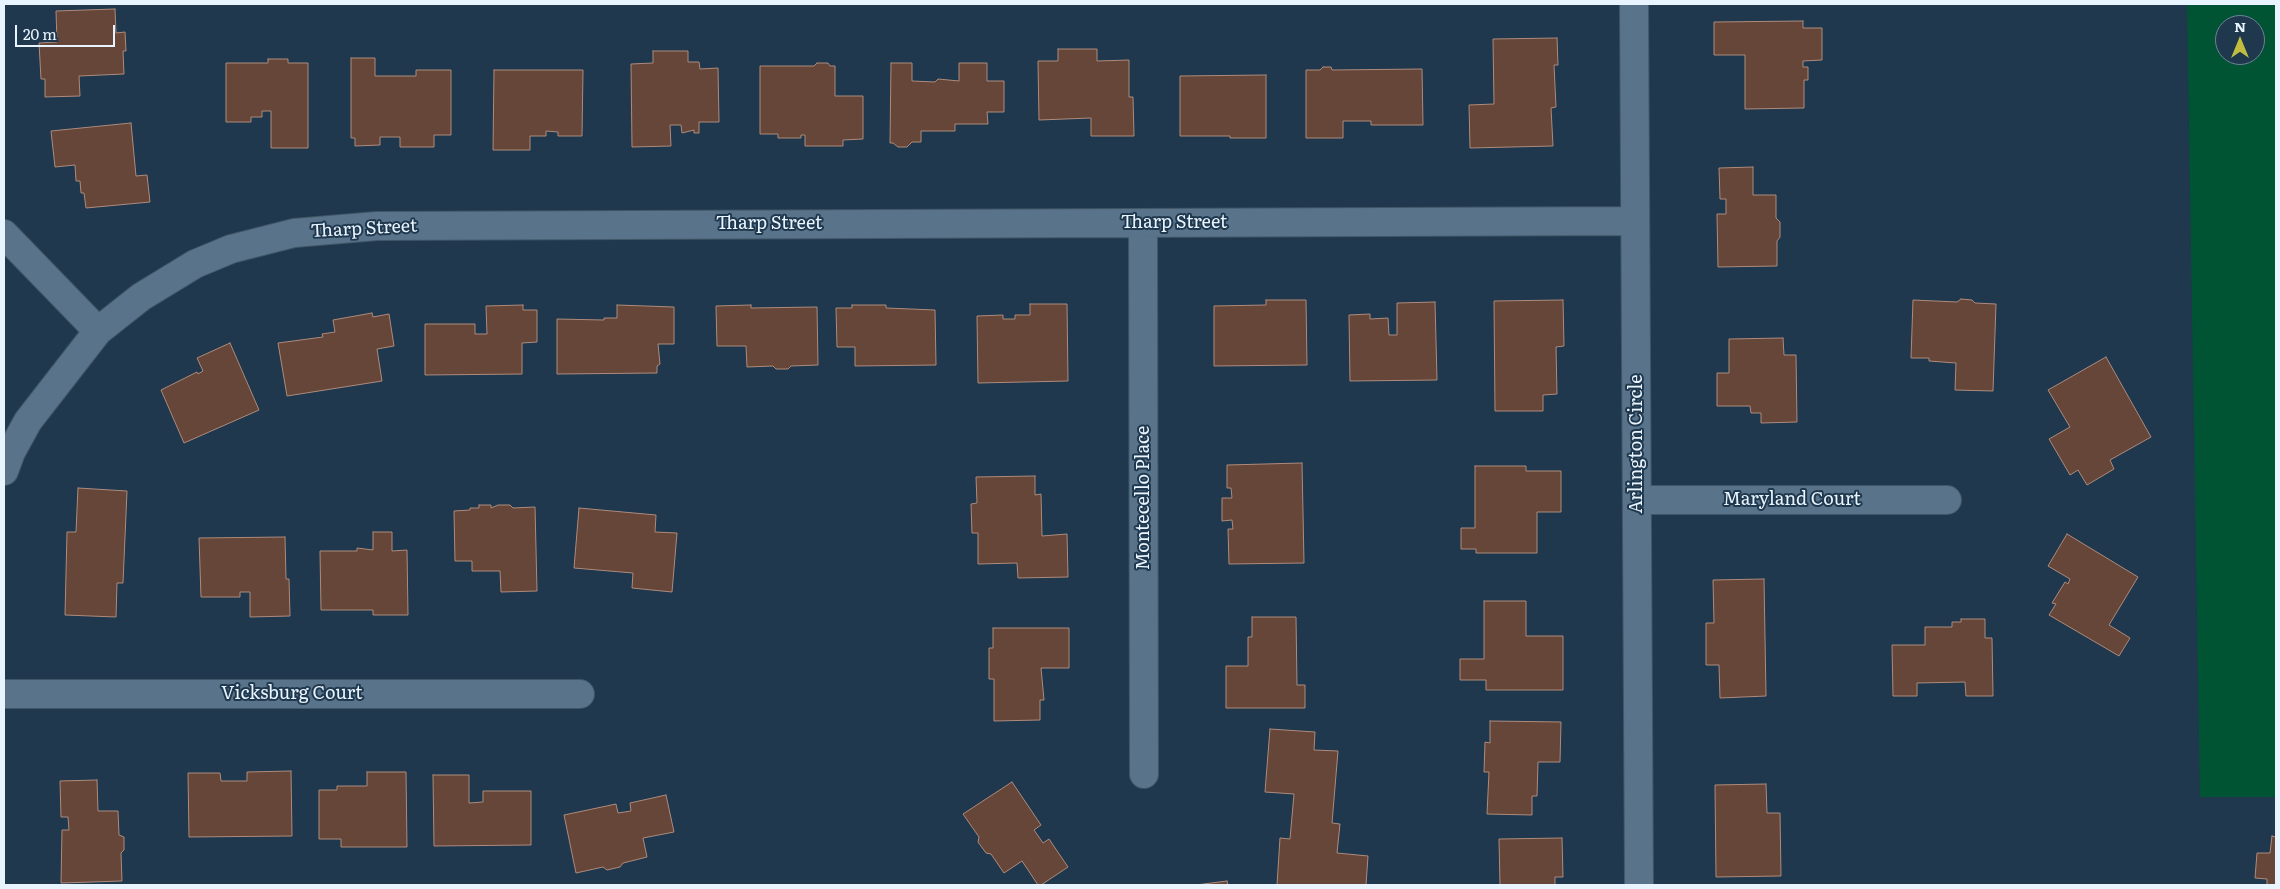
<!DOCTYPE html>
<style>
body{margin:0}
#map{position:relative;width:2280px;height:889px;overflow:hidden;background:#1f384d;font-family:Literata,serif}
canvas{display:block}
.frame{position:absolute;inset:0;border:5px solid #e8f4ff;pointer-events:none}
.north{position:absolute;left:2215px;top:15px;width:50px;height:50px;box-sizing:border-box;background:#1f384d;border:1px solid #6f8394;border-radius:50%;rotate:0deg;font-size:14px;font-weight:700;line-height:20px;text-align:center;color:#e8f4ff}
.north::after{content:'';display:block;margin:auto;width:18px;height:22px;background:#c2bd3f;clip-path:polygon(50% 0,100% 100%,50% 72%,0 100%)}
.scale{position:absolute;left:15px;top:25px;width:100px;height:22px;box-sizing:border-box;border:2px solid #e8f4ff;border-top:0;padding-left:6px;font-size:15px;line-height:18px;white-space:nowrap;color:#e8f4ff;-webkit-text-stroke:4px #1f384d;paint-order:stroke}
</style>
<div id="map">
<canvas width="2280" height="889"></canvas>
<div class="frame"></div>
<div class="north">N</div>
<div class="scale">20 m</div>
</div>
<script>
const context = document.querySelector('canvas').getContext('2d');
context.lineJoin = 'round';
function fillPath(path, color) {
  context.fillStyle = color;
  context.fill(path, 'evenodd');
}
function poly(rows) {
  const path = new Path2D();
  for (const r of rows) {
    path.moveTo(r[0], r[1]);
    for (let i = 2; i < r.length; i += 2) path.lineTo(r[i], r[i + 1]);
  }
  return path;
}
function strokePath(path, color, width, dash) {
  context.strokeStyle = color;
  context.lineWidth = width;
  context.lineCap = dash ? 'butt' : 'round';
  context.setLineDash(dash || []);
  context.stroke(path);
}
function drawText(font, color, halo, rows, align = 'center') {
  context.font = font + ' Literata,serif';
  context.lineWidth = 4;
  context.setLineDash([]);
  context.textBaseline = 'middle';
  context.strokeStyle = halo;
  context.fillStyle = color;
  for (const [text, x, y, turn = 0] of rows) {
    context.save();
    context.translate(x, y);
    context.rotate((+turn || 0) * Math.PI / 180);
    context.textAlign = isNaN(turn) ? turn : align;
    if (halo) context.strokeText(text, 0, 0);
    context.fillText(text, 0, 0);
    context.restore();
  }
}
fillPath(poly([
 [2187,4,2276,4,2276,797,2200,797],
 [2225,25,2255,25,2255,55,2225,55]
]), '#005434');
const building = poly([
 [115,9,116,33,125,32,126,51,123,51,124,74,79,76,80,96,45,97,45,79,41,79,39,43,57,42,56,11,115,9],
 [1803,21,1803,28,1822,28,1822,60,1803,61,1803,67,1808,67,1808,80,1804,80,1804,108,1745,109,1745,55,1714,55,1714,22,1803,21],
 [1557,38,1558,65,1554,65,1556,107,1551,108,1553,146,1470,148,1469,105,1494,104,1493,39,1557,38],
 [1058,49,1097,49,1097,61,1129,60,1129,97,1133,97,1134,136,1091,136,1091,118,1039,120,1038,61,1058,61,1058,49],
 [653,51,688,51,688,62,699,62,700,69,718,68,719,122,699,122,699,133,694,133,694,130,682,133,681,125,670,125,671,146,632,147,631,64,653,63,653,51],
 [351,58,375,58,375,76,416,76,416,70,451,70,451,135,434,135,434,147,400,147,400,137,380,137,380,145,355,146,355,138,351,138,351,58],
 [268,59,288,59,288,63,308,63,308,148,271,148,271,111,262,111,262,117,251,117,251,122,226,122,226,63,268,63,268,59],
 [817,63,828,63,830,66,835,66,835,96,863,96,863,139,843,140,843,146,805,146,805,135,801,135,801,138,778,138,778,134,760,134,760,66,814,66,817,63],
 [891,63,912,63,912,81,935,82,938,79,959,81,959,63,987,63,987,81,1004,81,1004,112,987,112,988,124,955,124,955,131,921,131,921,142,912,142,907,147,898,147,893,143,890,143,891,63],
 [1323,67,1331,67,1332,70,1422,69,1423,125,1371,125,1371,121,1343,121,1343,138,1306,138,1306,70,1320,70,1323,67],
 [494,70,583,70,582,136,558,136,558,132,546,131,546,136,530,136,530,150,493,150,494,70],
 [1266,75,1266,138,1230,138,1230,136,1180,136,1180,76,1266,75],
 [131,123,136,176,147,175,150,202,86,208,84,193,81,193,80,181,76,181,75,165,55,167,51,131,131,123],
 [1753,167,1753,195,1776,195,1776,218,1780,222,1780,237,1777,241,1777,266,1718,267,1717,214,1726,214,1726,199,1720,199,1719,168,1753,167],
 [1961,299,1972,300,1975,303,1996,304,1993,391,1955,390,1956,363,1929,361,1929,358,1911,358,1913,300,1957,302,1961,299],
 [1266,300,1306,300,1307,365,1214,366,1214,306,1266,305,1266,300],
 [1563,300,1564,346,1556,347,1557,394,1543,395,1543,411,1495,411,1494,301,1563,300],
 [1435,302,1437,380,1350,381,1349,315,1370,314,1370,319,1388,318,1389,335,1397,335,1397,303,1435,302],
 [1030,304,1067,304,1068,381,978,383,977,316,1003,315,1003,319,1015,319,1015,315,1030,315,1030,304],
 [523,305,523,310,537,310,537,342,522,343,522,374,425,375,425,324,475,324,475,334,487,334,486,306,523,305],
 [617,305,674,307,674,344,658,344,660,364,657,366,657,373,557,374,557,319,604,320,604,318,617,318,617,305],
 [751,305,751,308,817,307,818,365,791,366,788,369,776,369,773,366,747,367,746,346,717,346,716,306,751,305],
 [852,305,886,305,886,308,935,310,936,365,855,366,855,347,837,347,836,308,852,308,852,305],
 [372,313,373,317,389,314,394,346,377,349,382,381,287,396,278,343,323,337,322,334,335,332,333,320,372,313],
 [1783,338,1784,355,1796,355,1797,422,1761,423,1761,413,1751,413,1750,406,1717,406,1717,373,1729,373,1729,339,1783,338],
 [230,343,259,410,184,443,161,390,197,372,198,374,203,371,197,358,230,343],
 [2106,357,2151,437,2110,460,2114,469,2087,485,2078,470,2070,475,2049,439,2070,427,2048,390,2106,357],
 [1302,463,1304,563,1229,564,1228,529,1233,529,1232,520,1222,521,1222,498,1232,498,1231,488,1227,488,1227,465,1302,463],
 [1475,466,1526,466,1526,471,1561,471,1561,512,1537,512,1537,553,1476,553,1476,549,1461,549,1461,528,1475,528,1475,466],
 [1035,476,1035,495,1041,494,1042,536,1067,534,1068,577,1018,578,1017,563,978,564,978,533,972,533,971,504,977,503,976,477,1035,476],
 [78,488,127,491,123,583,117,583,116,617,65,615,67,532,76,532,78,488],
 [479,505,491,505,491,508,498,505,510,505,513,508,535,507,537,591,501,592,500,571,472,571,472,561,455,561,454,511,470,510,470,508,479,508,479,505],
 [579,508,656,515,655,532,677,533,672,592,632,588,633,573,574,568,579,508],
 [373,532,392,532,392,551,407,550,408,615,373,615,373,610,321,610,320,551,357,551,357,548,373,550,373,532],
 [2067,534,2138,577,2109,625,2130,638,2119,656,2049,615,2056,604,2052,603,2065,582,2068,584,2070,579,2048,566,2067,534],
 [285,537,286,579,289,579,290,616,250,617,250,592,240,592,240,597,201,597,199,538,285,537],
 [1764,579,1766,696,1720,698,1719,665,1706,665,1706,623,1714,623,1713,580,1764,579],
 [1484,601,1526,601,1526,636,1563,636,1563,690,1486,690,1486,680,1460,680,1460,659,1484,659,1484,601],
 [1252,617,1296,617,1297,685,1305,685,1305,708,1226,708,1226,666,1248,666,1248,637,1252,637,1252,617],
 [1961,619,1985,619,1985,638,1992,638,1993,696,1966,696,1965,682,1917,683,1917,696,1893,696,1892,645,1925,645,1925,627,1952,627,1952,622,1961,622,1961,619],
 [993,628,1069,628,1069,668,1041,668,1044,700,1040,700,1040,720,994,721,994,679,989,679,989,648,993,648,993,628],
 [1490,721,1561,722,1560,762,1538,762,1537,796,1532,796,1532,815,1487,814,1489,772,1484,772,1485,742,1490,743,1490,721],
 [1270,729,1315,732,1314,750,1338,751,1332,823,1340,824,1337,853,1368,856,1366,885,1277,885,1280,838,1290,839,1294,794,1265,792,1270,729],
 [291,771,292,836,189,837,188,773,220,773,221,781,247,781,247,772,291,771],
 [367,772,406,772,407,847,341,847,341,839,319,839,319,790,337,790,337,786,367,786,367,772],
 [433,775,469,775,469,803,483,802,483,791,531,791,531,845,434,846,433,775],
 [97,780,98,811,118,811,119,835,124,837,124,850,121,853,122,881,61,883,62,830,69,830,68,817,61,817,60,781,97,780],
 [1012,782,1041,825,1034,830,1043,843,1049,839,1068,867,1041,885,1038,885,1022,861,1004,873,991,854,986,853,978,842,979,837,963,814,1012,782],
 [1766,784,1767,813,1780,813,1781,876,1716,877,1715,785,1766,784],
 [666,795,674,832,643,838,647,857,623,863,620,867,607,870,603,867,576,873,564,815,616,804,618,813,631,811,630,803,666,795],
 [2272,836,2276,837,2276,885,2267,885,2267,879,2255,878,2257,853,2270,853,2272,836],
 [1562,838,1563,877,1555,877,1555,885,1500,885,1499,839,1562,838],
 [1227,881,1228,885,1196,885,1227,881]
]);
fillPath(building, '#654639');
strokePath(building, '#ae8b7c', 1);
const street = poly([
 [1634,4,1639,885],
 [1143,223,1144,774],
 [4,234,98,331],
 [4,471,11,452,28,421,98,331,141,297,195,264,231,249,294,233,377,226,1635,221],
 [1637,500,1947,500],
 [4,694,580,694]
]);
strokePath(street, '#415667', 30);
strokePath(street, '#58738a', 28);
drawText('18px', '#e8f4ff', '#1f384d', [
 ["Tharp Street",1174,223],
 ["Tharp Street",769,224],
 ["Tharp Street",364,229,-3],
 ["Arlington Circle",1637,444,-90],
 ["Montecello Place",1144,498,-90],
 ["Maryland Court",1792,500],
 ["Vicksburg Court",292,694]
]);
</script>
